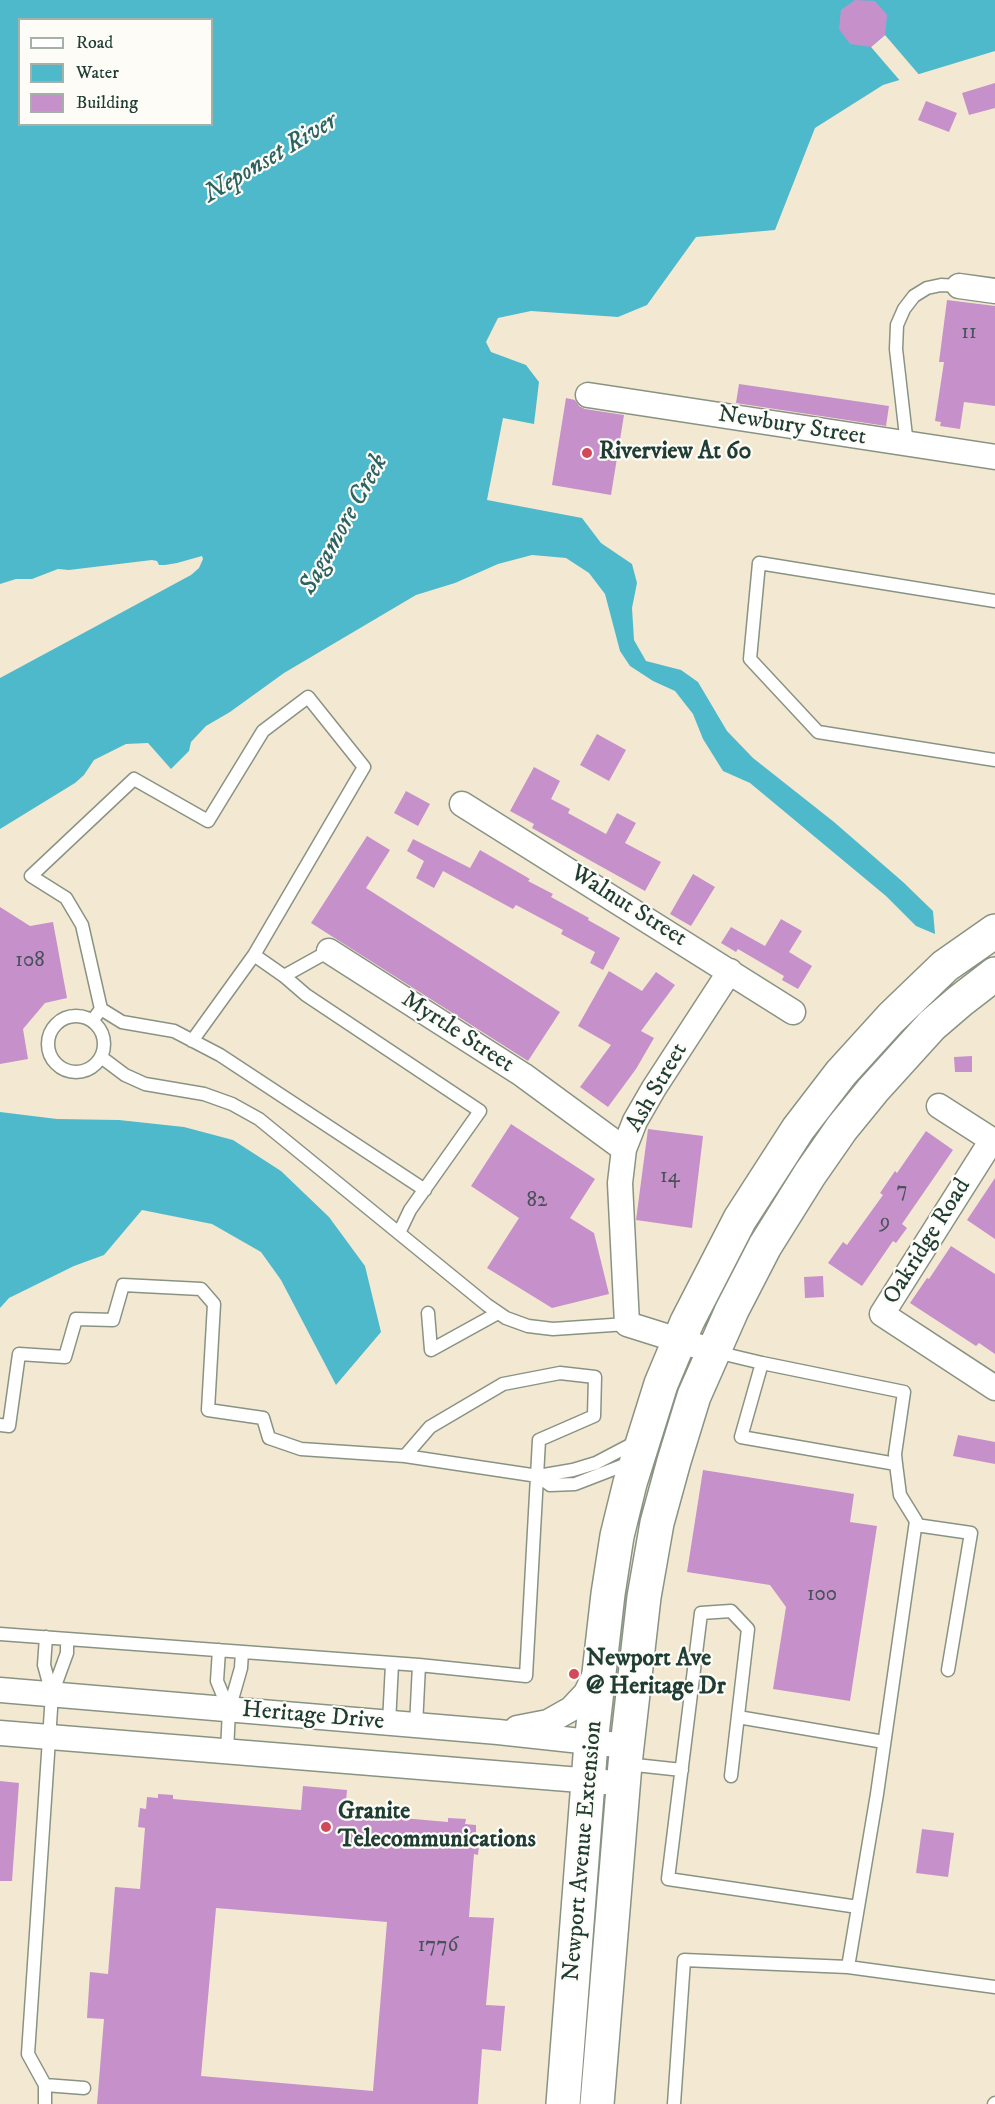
<!DOCTYPE html>
<style>
body{margin:0}
#map{position:relative;width:995px;height:2104px;overflow:hidden;background:#f3e9d2;font-family:"IM FELL DW Pica",serif}
canvas{display:block}
.legend{position:absolute;left:18px;top:18px;width:195px;height:108px;box-sizing:border-box;background:#fdfcf7;border:2px solid #a4b0a9;margin:0;padding:8px 10px;list-style:none;font-size:18px;color:#1f3d34}
.legend li{display:flex;align-items:center;gap:12px;height:30px}
.legend b{width:30px;border:2px solid #a4b0a9}
</style>
<div id="map">
<canvas width="995" height="2104"></canvas>
<ul class="legend">
<li><b style="height:8px;background:#fff"></b>Road</li>
<li><b style="height:16px;background:#4fb9cc"></b>Water</li>
<li><b style="height:16px;background:#c690ca"></b>Building</li>
</ul>
</div>
<script>
const context = document.querySelector('canvas').getContext('2d');
context.lineJoin = 'round';
function fillPath(path, color) {
  context.fillStyle = color;
  context.fill(path, 'evenodd');
}
function poly(rows) {
  const path = new Path2D();
  for (const r of rows) {
    if (r.length === 3) {
      path.moveTo(r[0] + r[2], r[1]);
      path.arc(r[0], r[1], r[2], 0, 2 * Math.PI);
      continue;
    }
    path.moveTo(r[0], r[1]);
    for (let i = 2; i < r.length; i += 2) path.lineTo(r[i], r[i + 1]);
  }
  return path;
}
function strokePath(path, color, width, dash) {
  context.strokeStyle = color;
  context.lineWidth = width;
  context.lineCap = dash ? 'butt' : 'round';
  context.setLineDash(dash || []);
  context.stroke(path);
}
function drawText(font, color, halo, rows, align = 'center') {
  context.font = font + ' "IM FELL DW Pica",serif';
  context.lineWidth = 4.5;
  context.setLineDash([]);
  context.textBaseline = 'middle';
  context.strokeStyle = halo;
  context.fillStyle = color;
  for (const [text, x, y, turn = 0] of rows) {
    context.save();
    context.translate(x, y);
    context.rotate((+turn || 0) * Math.PI / 180);
    context.textAlign = isNaN(turn) ? turn : align;
    if (halo) context.strokeText(text, 0, 0);
    context.fillText(text, 0, 0);
    context.restore();
  }
}
fillPath(poly([
 [0,0,995,0,995,51,883,85,815,128,775,230,696,237,647,305,618,317,531,311,498,318,486,342,491,352,526,365,539,382,534,424,503,418,487,500,582,518,601,543,632,564,637,583,632,608,634,640,646,661,681,670,698,682,727,731,753,758,834,822,903,882,933,911,935,934,916,926,886,896,750,783,723,771,703,739,693,714,675,691,653,681,630,666,620,651,605,594,589,573,566,558,532,555,498,564,455,583,416,595,284,673,230,712,206,726,191,742,189,751,171,769,148,743,126,744,94,760,84,775,75,783,0,829,0,678,191,575,199,568,203,559,202,556,177,563,165,565,159,565,157,561,152,560,69,570,58,569,32,579,16,579,0,584],
 [20,20,212,20,212,124,20,124],
 [0,1112,57,1119,119,1120,184,1127,233,1140,281,1171,329,1217,365,1266,381,1332,336,1385,281,1280,261,1252,212,1224,142,1210,104,1255,74,1266,9,1298,0,1308]
]), '#4fb9cc');
fillPath(poly([
 [885,35,921,77,902,83,871,47]
]), '#f3e9d2');
fillPath(poly([
 [855,0,875,1,887,15,885,35,871,47,850,44,839,29,841,10],
 [995,83,995,108,969,115,962,93],
 [926,101,957,113,949,132,918,120],
 [947,300,995,306,995,406,964,402,960,429,940,426,941,422,935,421,944,362,939,362],
 [739,384,889,406,886,426,736,403],
 [566,398,575,400,579,406,585,409,624,415,611,495,552,485],
 [597,734,626,750,609,781,580,765],
 [534,767,560,781,551,799,570,809,568,813,606,834,617,813,636,823,625,843,661,862,645,891,532,828,534,824,510,811],
 [406,791,430,804,418,826,394,813],
 [367,836,390,850,366,888,560,1012,528,1061,311,923],
 [413,839,470,868,480,850,530,879,528,881,553,894,551,897,589,918,588,920,620,938,603,970,590,963,595,952,561,934,563,930,516,905,513,909,443,871,434,888,416,878,424,861,407,851],
 [693,874,715,887,691,926,670,914],
 [0,907,30,926,53,922,67,998,45,1003,23,1029,28,1059,0,1064],
 [781,919,802,931,789,952,812,966,798,989,782,980,784,976,738,949,736,952,721,943,731,927,765,946],
 [609,971,642,991,656,972,675,985,641,1031,654,1038,636,1069,608,1107,580,1087,611,1045,578,1026],
 [972,1056,972,1072,955,1072,954,1057],
 [511,1124,595,1179,570,1218,594,1233,609,1294,552,1308,487,1268,519,1218,471,1186],
 [648,1129,703,1136,692,1228,636,1220],
 [926,1131,953,1150,902,1224,907,1228,896,1243,893,1241,862,1286,828,1263,843,1242,847,1245,883,1195,880,1193,895,1171,897,1173],
 [995,1178,995,1239,967,1220],
 [951,1246,995,1274,995,1354,979,1343,976,1346,910,1303,927,1278,929,1279],
 [823,1276,824,1297,805,1298,804,1277],
 [958,1435,995,1442,995,1464,953,1456],
 [703,1470,854,1494,850,1522,877,1526,850,1701,773,1689,786,1607,770,1585,687,1572],
 [0,1781,19,1783,12,1881,0,1881],
 [303,1786,347,1790,345,1813,448,1822,448,1818,466,1819,465,1824,476,1825,476,1835,480,1836,478,1855,474,1854,469,1917,494,1918,486,2005,505,2006,501,2051,482,2049,478,2104,97,2104,104,2019,87,2018,90,1972,108,1974,115,1887,140,1889,145,1828,138,1827,140,1808,146,1809,147,1797,158,1798,158,1794,173,1795,173,1799,301,1810],
 [216,1908,387,1922,373,2091,201,2076],
 [922,1829,954,1833,948,1877,916,1873]
]), '#c690ca');
const lane = poly([
 [907,445,896,349,897,325,904,309,914,296,927,288,941,285,959,286],
 [995,601,759,563,750,659,818,732,995,760],
 [284,976,329,951],
 [101,1009,122,1022,174,1031,220,1055,425,1190],
 [76,1044,28],
 [92,1021,101,1009,82,925,66,898,31,876,134,779,208,821,263,731,308,697,364,767,254,955,284,976,306,995,480,1111,410,1210,399,1233],
 [192,1041,254,955],
 [101,1057,125,1075,145,1084,204,1094,232,1104,259,1119,487,1305,506,1318,528,1326,553,1329,627,1324],
 [428,1313,431,1350,498,1313],
 [716,1352,762,1363],
 [0,1425,9,1426,19,1354,65,1357,76,1319,113,1320,123,1285,201,1289,214,1304,208,1410,263,1418,269,1438,301,1449,405,1456,430,1427,503,1384,560,1373,595,1377,594,1416,539,1440,526,1676,419,1665,0,1634],
 [405,1456,538,1476,573,1470,596,1463,636,1442],
 [896,1464,741,1437,762,1363,904,1392,895,1454,896,1464,900,1495,916,1521,877,1794,848,1967,995,1987],
 [538,1476,550,1485,575,1484,632,1462],
 [916,1525,971,1533,948,1670],
 [46,1637,44,1665,52,1694],
 [219,1650,217,1681,229,1710],
 [738,1717,884,1742],
 [389,1723,392,1664],
 [416,1726,419,1665],
 [227,1751,229,1710,241,1668,242,1652],
 [626,1764,682,1770],
 [731,1776,748,1629,731,1611,701,1613,668,1879,858,1907],
 [45,2085,84,2088],
 [45,2104,45,2085,28,2054,52,1694,67,1653,67,1639],
 [674,2104,684,1960,848,1967],
 [994,2104,995,2103]
]);
const street = poly([
 [959,286,995,291],
 [588,395,995,457],
 [462,804,793,1012],
 [329,951,523,1075,624,1149],
 [939,1106,995,1142],
 [992,1140,882,1314,995,1388],
 [713,1351,627,1324,620,1183,624,1149,635,1121,654,1088,730,971],
 [0,1690,498,1732,627,1746],
 [517,1728,548,1722,571,1709,586,1693,596,1672],
 [0,1733,605,1782]
]);
const secondary = poly([
 [563,2104,591,1743,608,1594,617,1536,630,1483,661,1384,687,1322,740,1219,798,1129,841,1073,891,1018,945,966,995,931],
 [597,2104,625,1764,644,1597,657,1523,674,1461,694,1396,732,1310,765,1246,810,1174,842,1128,873,1090,932,1025,960,1001,995,974]
]);
strokePath(lane, '#899383', 15);
strokePath(street, '#899383', 27);
strokePath(secondary, '#899383', 36);
strokePath(lane, '#fff', 12);
strokePath(street, '#fff', 24);
strokePath(secondary, '#fff', 33);
for (const [x, y, r, color] of [
 [587,453,6,"#d1495b"],
 [574,1674,6,"#d1495b"],
 [326,1827,6,"#d1495b"]
]) {
  const dot = new Path2D();
  dot.arc(x, y, r, 0, 2 * Math.PI);
  context.fillStyle = color;
  context.fill(dot);
  strokePath(dot, '#fdfcf7', 2);
}
drawText('21px', '#49525a', null, [
 ["11",969,334],
 ["108",30,962],
 ["14",670,1178],
 ["7",902,1192],
 ["82",537,1202],
 ["9",885,1224],
 ["100",822,1596],
 ["1776",438,1947]
]);
drawText('24px', '#1f3d34', '#fdfcf7', [
 ["Newbury Street",792,427,9],
 ["Walnut Street",628,907,32],
 ["Myrtle Street",457,1033,33],
 ["Ash Street",658,1088,-60],
 ["Oakridge Road",928,1242,-58],
 ["Heritage Drive",313,1717,5],
 ["Newport Avenue Extension",584,1851,-85]
]);
drawText('bold 24px', '#1f3d34', '#fdfcf7', [
 ["Riverview At 60",599,453],
 ["Newport Ave",586,1660],
 ["@ Heritage Dr",586,1688],
 ["Granite",338,1813],
 ["Telecommunications",338,1841]
], 'left');
drawText('italic 26px', '#2d6262', '#fdfcf7', [
 ["Neponset River",271,159,-31],
 ["Sagamore Creek",345,525,-61]
]);
</script>
